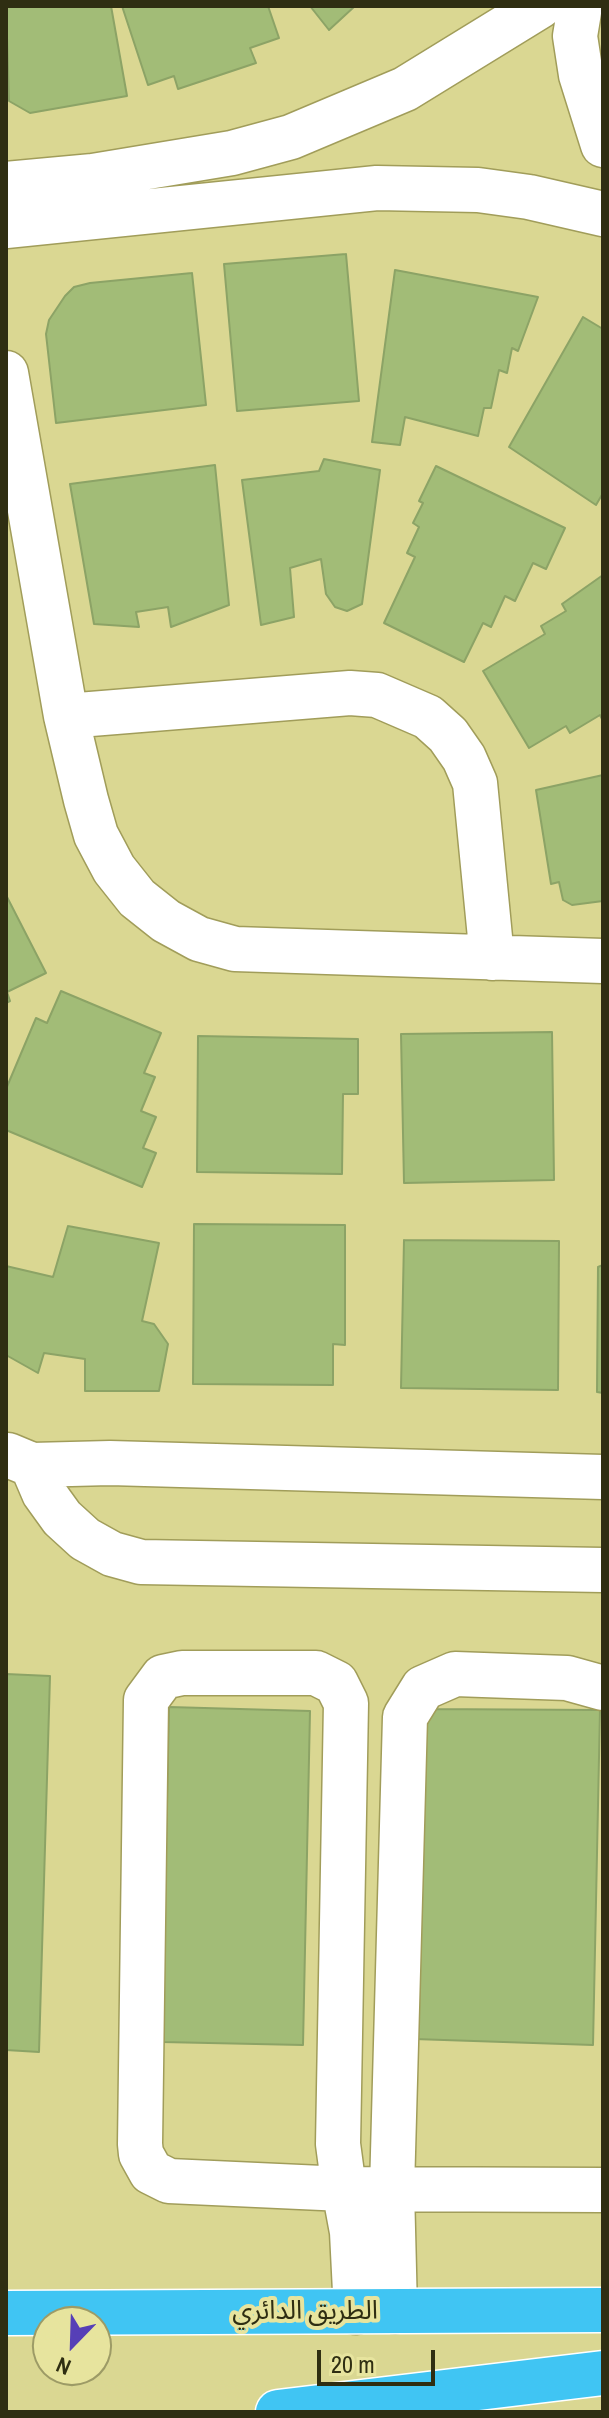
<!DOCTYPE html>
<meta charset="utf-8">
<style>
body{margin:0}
#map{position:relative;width:609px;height:2418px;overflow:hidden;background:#dad792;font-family:"Archivo Narrow",sans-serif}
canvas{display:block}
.frame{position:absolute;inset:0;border:8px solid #2f2e12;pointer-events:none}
.north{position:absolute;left:32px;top:2306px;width:80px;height:80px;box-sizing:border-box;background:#e7e49e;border:2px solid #9d9b66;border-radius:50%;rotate:203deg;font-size:22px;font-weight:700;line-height:32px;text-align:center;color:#2f2e12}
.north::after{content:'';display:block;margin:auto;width:28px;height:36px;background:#563fb7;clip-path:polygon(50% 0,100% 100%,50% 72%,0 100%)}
.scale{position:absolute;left:317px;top:2350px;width:118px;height:36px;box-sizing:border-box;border:4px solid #2f2e12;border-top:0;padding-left:10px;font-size:24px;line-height:28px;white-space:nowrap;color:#2f2e12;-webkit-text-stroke:6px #e7e49e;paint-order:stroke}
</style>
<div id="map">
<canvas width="609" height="2418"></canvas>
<div class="frame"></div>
<div class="north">N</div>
<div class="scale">20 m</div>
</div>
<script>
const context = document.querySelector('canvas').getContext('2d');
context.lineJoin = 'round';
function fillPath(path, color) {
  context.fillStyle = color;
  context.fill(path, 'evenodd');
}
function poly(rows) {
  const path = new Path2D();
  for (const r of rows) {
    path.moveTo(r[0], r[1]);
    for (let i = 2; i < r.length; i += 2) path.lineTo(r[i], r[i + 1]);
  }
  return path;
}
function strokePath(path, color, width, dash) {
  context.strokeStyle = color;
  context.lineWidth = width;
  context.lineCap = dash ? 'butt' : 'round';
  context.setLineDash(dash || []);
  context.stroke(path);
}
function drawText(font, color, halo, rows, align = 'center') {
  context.font = font + ' "Archivo Narrow","Noto Sans Arabic",sans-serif';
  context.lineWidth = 8;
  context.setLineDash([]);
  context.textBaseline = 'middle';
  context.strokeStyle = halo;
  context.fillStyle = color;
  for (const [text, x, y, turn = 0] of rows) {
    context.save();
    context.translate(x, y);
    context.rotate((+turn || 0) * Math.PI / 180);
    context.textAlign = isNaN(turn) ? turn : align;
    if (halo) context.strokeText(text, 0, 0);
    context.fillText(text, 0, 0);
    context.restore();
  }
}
const building = poly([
 [6,6,111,6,127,96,30,113,9,101,6,6],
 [122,6,268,6,279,38,250,48,256,63,178,89,174,76,148,85,122,6],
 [310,6,355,6,329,30,310,6],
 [346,254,359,401,237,411,224,264,346,254],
 [395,270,538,297,518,351,512,348,507,373,499,370,491,408,484,408,478,436,405,417,400,445,372,442,395,270],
 [192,273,206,405,56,423,46,334,49,320,65,296,74,287,90,283,192,273],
 [583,317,603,329,603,493,596,505,509,447,583,317],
 [324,459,380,470,362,604,347,611,335,607,326,594,321,559,290,568,294,617,261,625,242,480,319,471,324,459],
 [215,465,229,605,171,627,168,607,136,612,139,627,94,624,70,484,215,465],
 [436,466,565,528,546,569,533,563,515,601,505,596,491,627,483,623,464,662,384,623,415,557,407,553,419,527,413,523,423,503,419,501,436,466],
 [603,575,603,721,600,715,570,733,566,726,529,748,483,671,545,634,541,626,566,611,562,604,603,575],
 [603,775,603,901,572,905,563,900,559,882,551,884,536,790,603,775],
 [6,895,46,973,7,992,10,1001,6,1003,6,895],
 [61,991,161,1033,144,1073,155,1077,141,1111,156,1117,143,1148,156,1153,142,1187,6,1130,6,1089,36,1018,47,1023,61,991],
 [552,1032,554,1180,404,1183,401,1034,552,1032],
 [198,1036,358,1039,358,1094,343,1094,342,1174,197,1172,198,1036],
 [194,1224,345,1225,345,1345,333,1344,333,1385,193,1384,194,1224],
 [68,1226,159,1243,142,1321,154,1324,168,1344,159,1391,85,1391,85,1359,44,1353,38,1373,6,1355,6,1266,53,1277,68,1226],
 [404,1240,559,1241,558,1390,401,1388,404,1240],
 [603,1265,603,1393,597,1392,598,1267,603,1265],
 [6,1674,50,1676,39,2052,6,2050,6,1674],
 [169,1707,310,1711,303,2045,162,2042,169,1707],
 [423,1709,600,1710,593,2045,414,2039,423,1709]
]);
fillPath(building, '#a2bc77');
strokePath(building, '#8ca366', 2);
const minor = poly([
 [580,6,575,36,581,75,603,145],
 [6,184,93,176,232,153,291,137,405,89,540,6],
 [6,226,377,188,478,190,529,197,603,214],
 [6,373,66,716,86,800,96,835,114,869,137,898,166,921,199,939,235,949,603,961],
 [66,716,350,693,377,695,428,717,448,735,464,758,475,783,492,958],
 [8,1455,32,1465,110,1463,603,1477],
 [32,1465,44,1493,62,1518,85,1539,112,1554,141,1562,603,1570],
 [395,2311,392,2189,405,1717,423,1688,455,1674,567,1678,603,1688],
 [356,2312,352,2232,344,2189,338,2144,346,1703,336,1683,316,1673,182,1673,163,1677,146,1700,140,2144,141,2154,151,2172,169,2181,344,2189,603,2190]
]);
const highway = poly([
 [6,2313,603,2310],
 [278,2412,603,2373]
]);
strokePath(minor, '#a19d5a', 47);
strokePath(highway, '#fff', 47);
strokePath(minor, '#fff', 44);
strokePath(highway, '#40c5f3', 44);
drawText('26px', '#2f2e12', '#e7e49e', [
 ["الطريق الدائري",305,2312]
]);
</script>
